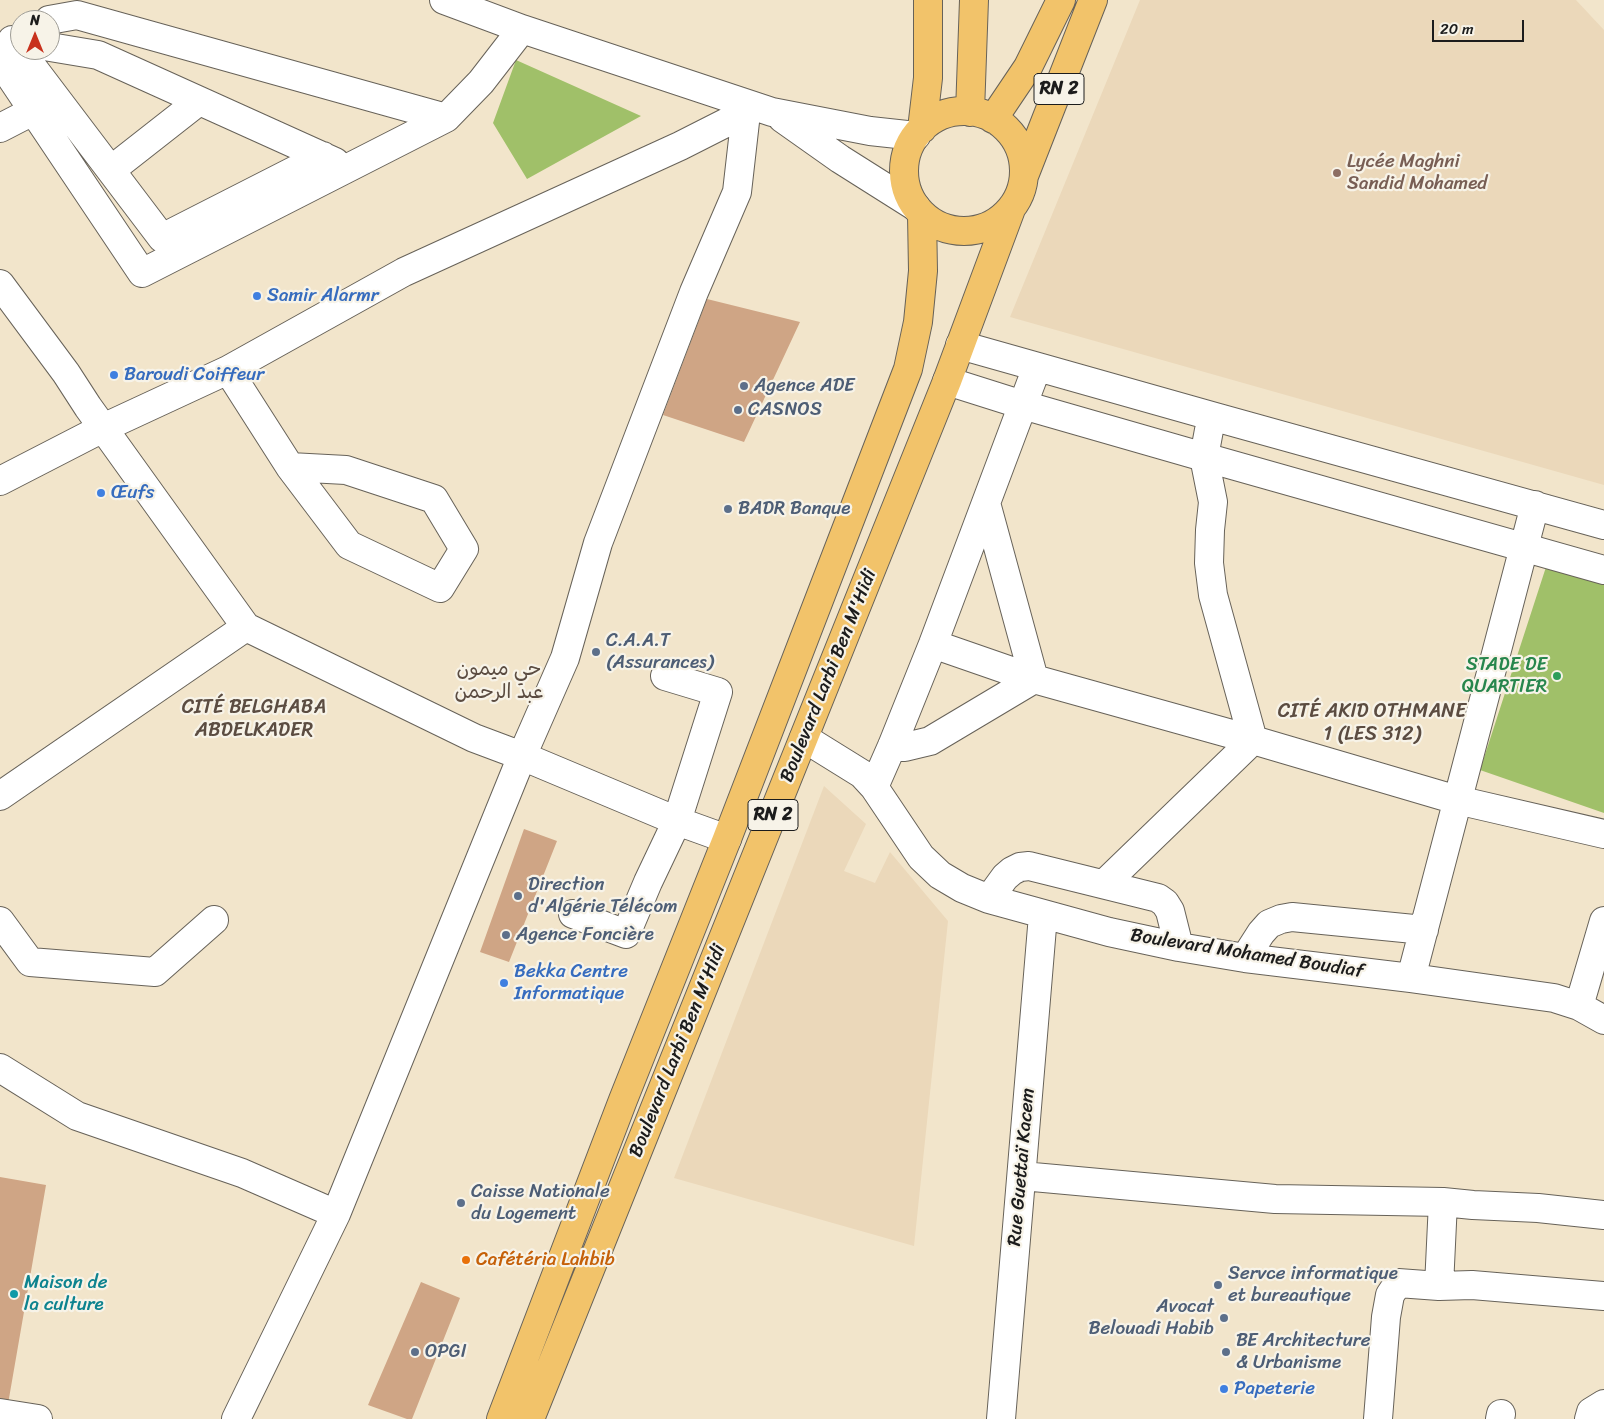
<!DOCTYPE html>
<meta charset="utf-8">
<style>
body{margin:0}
#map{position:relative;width:1604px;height:1419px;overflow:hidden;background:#f2e5cb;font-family:Sriracha,sans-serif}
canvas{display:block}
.north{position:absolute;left:10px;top:10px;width:50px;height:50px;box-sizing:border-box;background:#f7f3e8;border:1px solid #9f9d96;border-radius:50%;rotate:0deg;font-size:14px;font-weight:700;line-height:20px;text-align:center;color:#1c1c1c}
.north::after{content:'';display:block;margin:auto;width:18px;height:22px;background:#c8321e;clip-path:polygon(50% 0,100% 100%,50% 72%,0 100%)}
.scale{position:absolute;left:1432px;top:20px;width:92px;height:22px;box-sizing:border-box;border:2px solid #1c1c1c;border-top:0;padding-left:6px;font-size:15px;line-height:18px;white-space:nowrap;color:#1c1c1c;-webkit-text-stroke:4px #f7f3e8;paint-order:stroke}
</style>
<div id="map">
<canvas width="1604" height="1419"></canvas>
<div class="north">N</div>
<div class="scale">20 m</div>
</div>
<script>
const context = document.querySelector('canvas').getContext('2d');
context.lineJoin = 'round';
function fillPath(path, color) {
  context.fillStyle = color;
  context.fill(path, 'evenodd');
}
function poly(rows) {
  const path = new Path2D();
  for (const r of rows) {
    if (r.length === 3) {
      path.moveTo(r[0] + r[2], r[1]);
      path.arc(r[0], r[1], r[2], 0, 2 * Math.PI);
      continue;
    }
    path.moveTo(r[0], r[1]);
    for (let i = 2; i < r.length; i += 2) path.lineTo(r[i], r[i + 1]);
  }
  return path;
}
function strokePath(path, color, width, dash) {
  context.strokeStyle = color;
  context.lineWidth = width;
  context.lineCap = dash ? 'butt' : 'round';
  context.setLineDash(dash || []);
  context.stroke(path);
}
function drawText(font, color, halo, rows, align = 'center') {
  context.font = font + ' Sriracha,"Playpen Sans Arabic",sans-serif';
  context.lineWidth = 4.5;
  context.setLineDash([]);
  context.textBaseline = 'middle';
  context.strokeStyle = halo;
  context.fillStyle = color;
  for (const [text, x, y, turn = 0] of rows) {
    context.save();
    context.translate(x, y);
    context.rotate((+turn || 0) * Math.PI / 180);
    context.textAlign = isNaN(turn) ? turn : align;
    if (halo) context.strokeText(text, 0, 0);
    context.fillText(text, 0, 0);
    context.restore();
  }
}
fillPath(poly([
 [1140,0,1576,0,1604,30,1604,485,1010,317],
 [824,786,866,824,844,871,875,883,890,852,948,921,914,1246,674,1178]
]), '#ebd8ba');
fillPath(poly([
 [516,60,641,116,527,179,493,123],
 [1546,567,1604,583,1604,813,1480,770]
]), '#a0c069');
fillPath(poly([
 [707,299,800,322,744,442,663,415],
 [524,829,557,841,509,962,480,952],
 [0,1177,46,1185,8,1404,0,1403],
 [421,1282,460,1298,412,1419,407,1419,368,1405]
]), '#cfa585');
const minor = poly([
 [444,0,522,29,772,112,870,131,916,136],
 [49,20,77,15,446,118],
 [20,42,12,40,162,238,323,156],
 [50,47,98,55,335,162],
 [0,61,142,273,446,118,481,82,522,29],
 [782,118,840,159,916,207],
 [0,128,33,111],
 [111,170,199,101],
 [0,284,66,373,88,407,246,627,474,738,522,756,677,821,727,839],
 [960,345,1215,417,1604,525],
 [228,370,290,467,349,545,440,588,464,549,434,499,346,470,290,467],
 [947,381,1023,405,1204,457,1604,570],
 [0,481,103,428,228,370,404,272,680,146,757,107],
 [933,644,1034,679,1253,740,1457,800,1604,834],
 [804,738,862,774,874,787,921,857,940,875,962,888,989,899,1109,932,1179,947,1245,958,1411,978,1554,998,1579,1006,1604,1020],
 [892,746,905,747,930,741,1034,679,986,503],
 [874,787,892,746,933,644,1037,367],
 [0,796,246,627],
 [1104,884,1253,740,1213,595,1209,563,1210,530,1213,502,1204,457,1209,430,1215,417],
 [989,899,1005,877,1012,871,1020,867,1029,866,1158,898,1165,903,1170,911,1179,947],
 [573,914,626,934,648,882,677,821,718,692,665,676],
 [0,921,30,962,155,972,214,920],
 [1245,958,1261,933,1269,924,1281,919,1292,917,1424,930],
 [1411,978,1535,505],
 [1579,1006,1604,921],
 [0,1068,77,1116,242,1173,336,1214],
 [1022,1176,1275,1199,1443,1202],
 [1439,1286,1472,1285,1604,1296],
 [0,1413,38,1419],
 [236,1419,336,1214,522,756,565,658,598,543,694,292,737,192,746,113],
 [1001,1419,1043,915],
 [1378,1419,1386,1317,1390,1295,1398,1283,1439,1286,1443,1202,1473,1205,1538,1208,1604,1215],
 [1500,1419,1501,1414],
 [1589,1419,1591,1412,1604,1404]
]);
const major = poly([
 [964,171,60],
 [970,112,974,0],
 [993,119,1028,67,1061,0],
 [922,129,928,78,928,0],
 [1024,176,1093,0],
 [501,1419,623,1100,727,839,908,369,918,322,923,271,922,215],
 [530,1419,947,381,1011,209]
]);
strokePath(minor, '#676259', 30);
strokePath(major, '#676259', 30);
strokePath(minor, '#fff', 28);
strokePath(major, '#f2c36a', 28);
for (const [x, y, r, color] of [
 [1337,173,5,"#8d6e63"],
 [257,296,5,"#3f7fe0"],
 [114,375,5,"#3f7fe0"],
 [744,386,5,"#5c6f8a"],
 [738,410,5,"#5c6f8a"],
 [101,493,5,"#3f7fe0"],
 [728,509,5,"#5c6f8a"],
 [596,652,5,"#5c6f8a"],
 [1557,676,5,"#2e9e5b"],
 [518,896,5,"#5c6f8a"],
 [506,935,5,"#5c6f8a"],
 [504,983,5,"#3f7fe0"],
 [461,1203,5,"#5c6f8a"],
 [466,1260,5,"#e8710a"],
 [1218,1285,5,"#5c6f8a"],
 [14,1294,5,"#0f9aa8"],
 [1224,1318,5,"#5c6f8a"],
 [415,1352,5,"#5c6f8a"],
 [1226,1352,5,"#5c6f8a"],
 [1224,1389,5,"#3f7fe0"]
]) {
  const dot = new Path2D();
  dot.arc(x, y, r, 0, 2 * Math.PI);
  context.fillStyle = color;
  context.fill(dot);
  strokePath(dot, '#f7f3e8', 2);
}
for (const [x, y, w] of [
 [1059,89,50],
 [773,815,50]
]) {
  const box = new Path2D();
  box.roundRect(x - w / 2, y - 15.5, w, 31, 4);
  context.fillStyle = '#f7f3e8';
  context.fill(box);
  strokePath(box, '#1c1c1c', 1);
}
drawText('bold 18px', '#1c1c1c', null, [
 ["RN 2",1059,89],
 ["RN 2",773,815]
]);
drawText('19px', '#785e54', '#f7f3e8', [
 ["Lycée Maghni",1347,162],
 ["Sandid Mohamed",1347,184]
], 'left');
drawText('19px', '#366cbe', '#f7f3e8', [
 ["Samir Alarmr",267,296],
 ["Baroudi Coiffeur",124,375],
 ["Œufs",111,493],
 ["Bekka Centre",514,972],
 ["Informatique",514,994],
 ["Papeterie",1234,1389]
], 'left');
drawText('19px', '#4e5e75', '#f7f3e8', [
 ["Agence ADE",754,386],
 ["CASNOS",748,410],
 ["BADR Banque",738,509],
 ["C.A.A.T",606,641],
 ["(Assurances)",606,663],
 ["Direction",528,885],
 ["d'Algérie Télécom",528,907],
 ["Agence Foncière",516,935],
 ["Caisse Nationale",471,1192],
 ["du Logement",471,1214],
 ["Servce informatique",1228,1274],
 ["et bureautique",1228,1296],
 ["Avocat",1214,1307,"right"],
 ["Belouadi Habib",1214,1329,"right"],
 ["BE Architecture",1236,1341],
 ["& Urbanisme",1236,1363],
 ["OPGI",425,1352]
], 'left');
drawText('19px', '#27864d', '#f7f3e8', [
 ["STADE DE",1547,665],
 ["QUARTIER",1547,687]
], 'right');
drawText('19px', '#1c1c1c', '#f7f3e8', [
 ["Boulevard Larbi Ben M'Hidi",829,676,-68],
 ["Boulevard Mohamed Boudiaf",1247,954,9],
 ["Boulevard Larbi Ben M'Hidi",678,1051,-68],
 ["Rue Guettaï Kacem",1022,1167,-85]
]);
drawText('19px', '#c56008', '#f7f3e8', [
 ["Cafétéria Lahbib",476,1260]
], 'left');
drawText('19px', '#0d838f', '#f7f3e8', [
 ["Maison de",24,1283],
 ["la culture",24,1305]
], 'left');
drawText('20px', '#5b4c41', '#f7f3e8', [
 ["حي ميمون",499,670],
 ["عبد الرحمن",499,693],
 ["CITÉ BELGHABA",254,708],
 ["ABDELKADER",254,731],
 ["CITÉ AKID OTHMANE",1372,712],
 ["1 (LES 312)",1372,735]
]);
</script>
